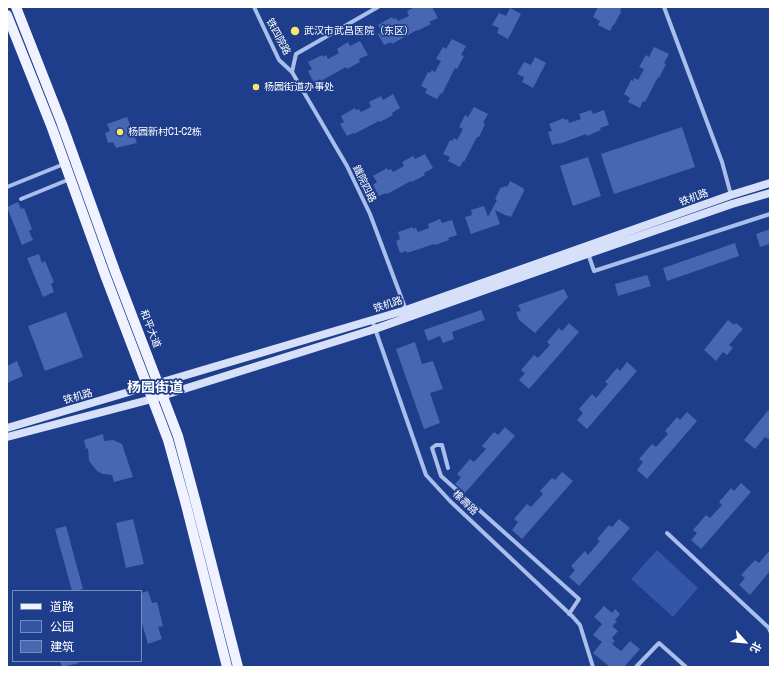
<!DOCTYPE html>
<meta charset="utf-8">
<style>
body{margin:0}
#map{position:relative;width:777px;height:674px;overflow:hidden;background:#1e3d8b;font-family:"Archivo Narrow","Noto Sans SC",sans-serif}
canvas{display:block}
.frame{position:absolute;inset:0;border:8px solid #fff;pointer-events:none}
.legend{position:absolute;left:12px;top:590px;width:130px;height:72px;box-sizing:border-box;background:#1e3d8b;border:1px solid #788bb9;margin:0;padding:5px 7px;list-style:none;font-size:12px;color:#fff}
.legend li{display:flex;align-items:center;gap:8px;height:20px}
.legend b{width:20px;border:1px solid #788bb9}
.north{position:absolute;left:725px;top:622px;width:40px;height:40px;-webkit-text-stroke:3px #1e3d8b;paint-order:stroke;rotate:117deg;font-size:11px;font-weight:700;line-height:16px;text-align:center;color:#fff}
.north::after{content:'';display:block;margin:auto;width:14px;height:18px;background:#fff;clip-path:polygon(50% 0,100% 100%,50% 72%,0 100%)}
</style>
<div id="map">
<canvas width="777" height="674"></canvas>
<div class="frame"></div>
<ul class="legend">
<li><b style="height:5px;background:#f0f3ff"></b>道路</li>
<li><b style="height:11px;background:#3256a8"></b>公园</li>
<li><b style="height:11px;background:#4767b2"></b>建筑</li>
</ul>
<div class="north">北</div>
</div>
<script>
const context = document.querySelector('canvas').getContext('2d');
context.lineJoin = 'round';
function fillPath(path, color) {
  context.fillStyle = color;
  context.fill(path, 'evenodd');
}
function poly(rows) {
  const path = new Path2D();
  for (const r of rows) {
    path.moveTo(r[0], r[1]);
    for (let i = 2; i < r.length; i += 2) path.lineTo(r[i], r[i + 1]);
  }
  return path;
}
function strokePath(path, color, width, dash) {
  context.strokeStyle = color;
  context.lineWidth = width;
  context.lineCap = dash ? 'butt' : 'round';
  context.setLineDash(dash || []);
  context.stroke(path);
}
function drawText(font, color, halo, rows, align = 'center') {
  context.font = font + ' "Archivo Narrow","Noto Sans SC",sans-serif';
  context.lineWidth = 3.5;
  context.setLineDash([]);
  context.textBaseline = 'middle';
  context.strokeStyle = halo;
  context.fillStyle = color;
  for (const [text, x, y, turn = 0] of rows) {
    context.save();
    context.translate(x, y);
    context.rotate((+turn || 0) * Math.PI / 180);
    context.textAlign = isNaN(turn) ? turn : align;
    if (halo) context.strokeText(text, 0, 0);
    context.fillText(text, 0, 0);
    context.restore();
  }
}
fillPath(poly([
 [657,550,698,588,673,617,631,579]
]), '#3256a8');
fillPath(poly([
 [415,7,432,7,438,18,429,22,431,24,417,31,417,30,392,44,391,42,384,45,378,34,382,32,378,25,392,17,393,19,396,18,398,21,409,16,407,11],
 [598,7,622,7,620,11,621,12,614,25,613,25,610,31,598,25,600,21,593,17],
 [510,8,521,14,508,39,497,33,499,28,492,25,499,13,506,16],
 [452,39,466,46,461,55,464,56,457,69,455,68,442,94,441,93,437,99,425,93,427,89,421,86,428,72,430,73,432,70,435,72,441,61,436,59,443,47,446,49],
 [360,41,368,55,359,59,360,62,347,69,346,67,321,81,320,79,314,83,308,71,312,69,308,62,322,55,323,57,326,55,328,59,339,53,337,49,348,42,350,46],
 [654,47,669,54,664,63,666,64,659,78,658,77,645,102,643,101,640,108,628,102,630,98,624,94,631,80,633,81,634,78,638,80,644,69,639,67,646,55,649,57],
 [535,57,546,63,533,88,522,82,524,77,517,74,524,62,531,65],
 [393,94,400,108,392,113,393,115,380,122,379,121,354,134,353,133,347,136,340,124,344,122,341,116,355,108,356,110,359,109,361,112,371,107,369,102,381,96,383,100],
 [474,107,488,114,483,123,485,124,479,137,477,137,464,162,463,161,460,167,448,161,450,157,443,154,450,140,452,141,454,138,457,140,463,129,459,127,465,115,468,117],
 [591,110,593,114,604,110,609,125,600,128,601,130,587,136,586,134,559,144,559,143,552,145,548,132,552,131,549,124,564,118,565,120,568,119,569,123,581,119,579,114],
 [127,117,137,143,116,148,113,142,108,143,105,133,110,131,107,124],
 [682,127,695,167,614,194,601,154],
 [425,154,433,168,424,173,425,175,412,182,411,181,387,194,386,193,379,196,373,185,377,182,373,176,387,168,388,170,391,169,393,172,404,166,402,162,413,156,415,159],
 [588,157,601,196,573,206,560,166],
 [510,181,523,188,524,191,511,217,507,215,507,216,495,210,500,224,471,234,465,217,472,215,471,210,484,206,488,217,497,200,495,199,501,187,503,188,504,186,507,187],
 [18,202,21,209,24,208,32,229,29,231,33,240,22,245,7,207],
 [440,219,442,223,452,220,457,235,448,238,449,240,435,245,434,244,407,253,407,251,400,253,396,241,400,239,398,232,413,227,413,229,416,228,418,232,429,228,428,224],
 [770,229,770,244,760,247,756,234],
 [735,243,739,256,667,281,663,268],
 [39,254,42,263,45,261,54,282,51,284,54,292,43,297,27,258],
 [647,275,651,286,618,296,615,284],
 [564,289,568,297,535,333,519,320,516,312,521,311,518,305],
 [481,310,485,320,452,332,454,339,443,343,440,336,428,341,424,330],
 [66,312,83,357,45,371,28,326],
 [728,320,734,325,736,323,743,329,729,345,733,348,727,355,723,352,716,361,704,350],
 [569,323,579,332,529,389,519,380,525,373,521,370,534,355,538,358,550,345,547,342,559,328,562,331],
 [415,342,422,364,433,361,443,389,430,393,440,423,424,429,396,349],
 [17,361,23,376,7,383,7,366],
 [627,362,637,371,587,429,577,420,583,413,579,409,592,394,596,398,608,384,605,382,617,368,620,371],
 [770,408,770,440,765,437,755,449,744,440],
 [687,412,697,421,647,479,637,470,643,462,639,459,652,444,656,447,668,434,665,431,677,417,680,420],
 [505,427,515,436,465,493,455,484,461,477,457,474,470,459,474,462,486,449,482,446,494,432,498,435],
 [103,434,104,441,113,440,122,444,133,477,114,482,112,475,103,474,97,471,89,461,88,448,86,449,84,440],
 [562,472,573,481,522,539,512,530,518,522,514,519,527,504,531,507,543,494,540,491,552,478,555,480],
 [741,483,751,492,701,549,691,540,697,533,693,530,706,515,710,518,722,505,719,502,731,488,734,491],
 [133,519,144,564,126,568,116,523],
 [619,519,630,528,579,586,569,577,575,570,571,566,585,551,588,555,600,541,597,539,609,525,612,527],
 [66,526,83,589,73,591,72,591,55,529],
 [770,550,770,571,750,595,739,585,745,578,741,575,755,560,759,563],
 [148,591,152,603,157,602,163,626,158,627,162,639,148,644,141,620,141,593],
 [604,606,612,613,615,609,620,614,615,620,617,622,612,626,618,631,612,638,615,641,612,644,621,651,630,641,640,649,624,667,610,667,593,653,602,642,593,635,602,624,594,617],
 [60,661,78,661,79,663,62,667]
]), '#4767b2');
strokePath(poly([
 [254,7,279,60,292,72,347,166,370,214,406,310],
 [664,7,722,162,731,195],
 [292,72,296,54,378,7],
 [7,187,64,164],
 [21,199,70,179],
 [588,253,594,271,770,214],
 [372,320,426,475,450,501,573,617,580,625,593,667],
 [448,468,442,445,436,445,432,448,441,476,579,599,569,614],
 [667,533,769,628,770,631],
 [636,667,659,643,686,667]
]), '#aabeec', 4);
strokePath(poly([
 [7,428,406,310,731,195,770,183],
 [7,437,152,399,375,329,570,260,732,204,770,193]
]), '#d6e0f9', 8);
strokePath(poly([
 [16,7,62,124,115,271,178,436,196,503,238,667],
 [7,15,52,128,105,275,168,440,186,505,227,667]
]), '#f0f3ff', 10);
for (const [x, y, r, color] of [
 [295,31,5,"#fae66a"],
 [256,87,4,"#fae66a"],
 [120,132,4,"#fae66a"]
]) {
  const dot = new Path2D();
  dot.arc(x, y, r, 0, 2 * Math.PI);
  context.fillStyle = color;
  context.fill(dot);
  strokePath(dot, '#1e3d8b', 1.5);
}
drawText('10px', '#fff', '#1e3d8b', [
 ["武汉市武昌医院（东区）",304,31],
 ["杨园街道办事处",264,87],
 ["杨园新村C1-C2栋",128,132]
], 'left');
drawText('10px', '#fff', '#1e3d8b', [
 ["铁四院路",278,37,62],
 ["鐵院四路",364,184,64],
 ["铁机路",694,198,-20],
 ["铁机路",388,305,-17],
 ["和平大道",150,329,69],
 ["铁机路",78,397,-16],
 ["橡壽路",465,503,44]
]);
drawText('bold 14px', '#fff', '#1e3d8b', [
 ["杨园街道",155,388]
]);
</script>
